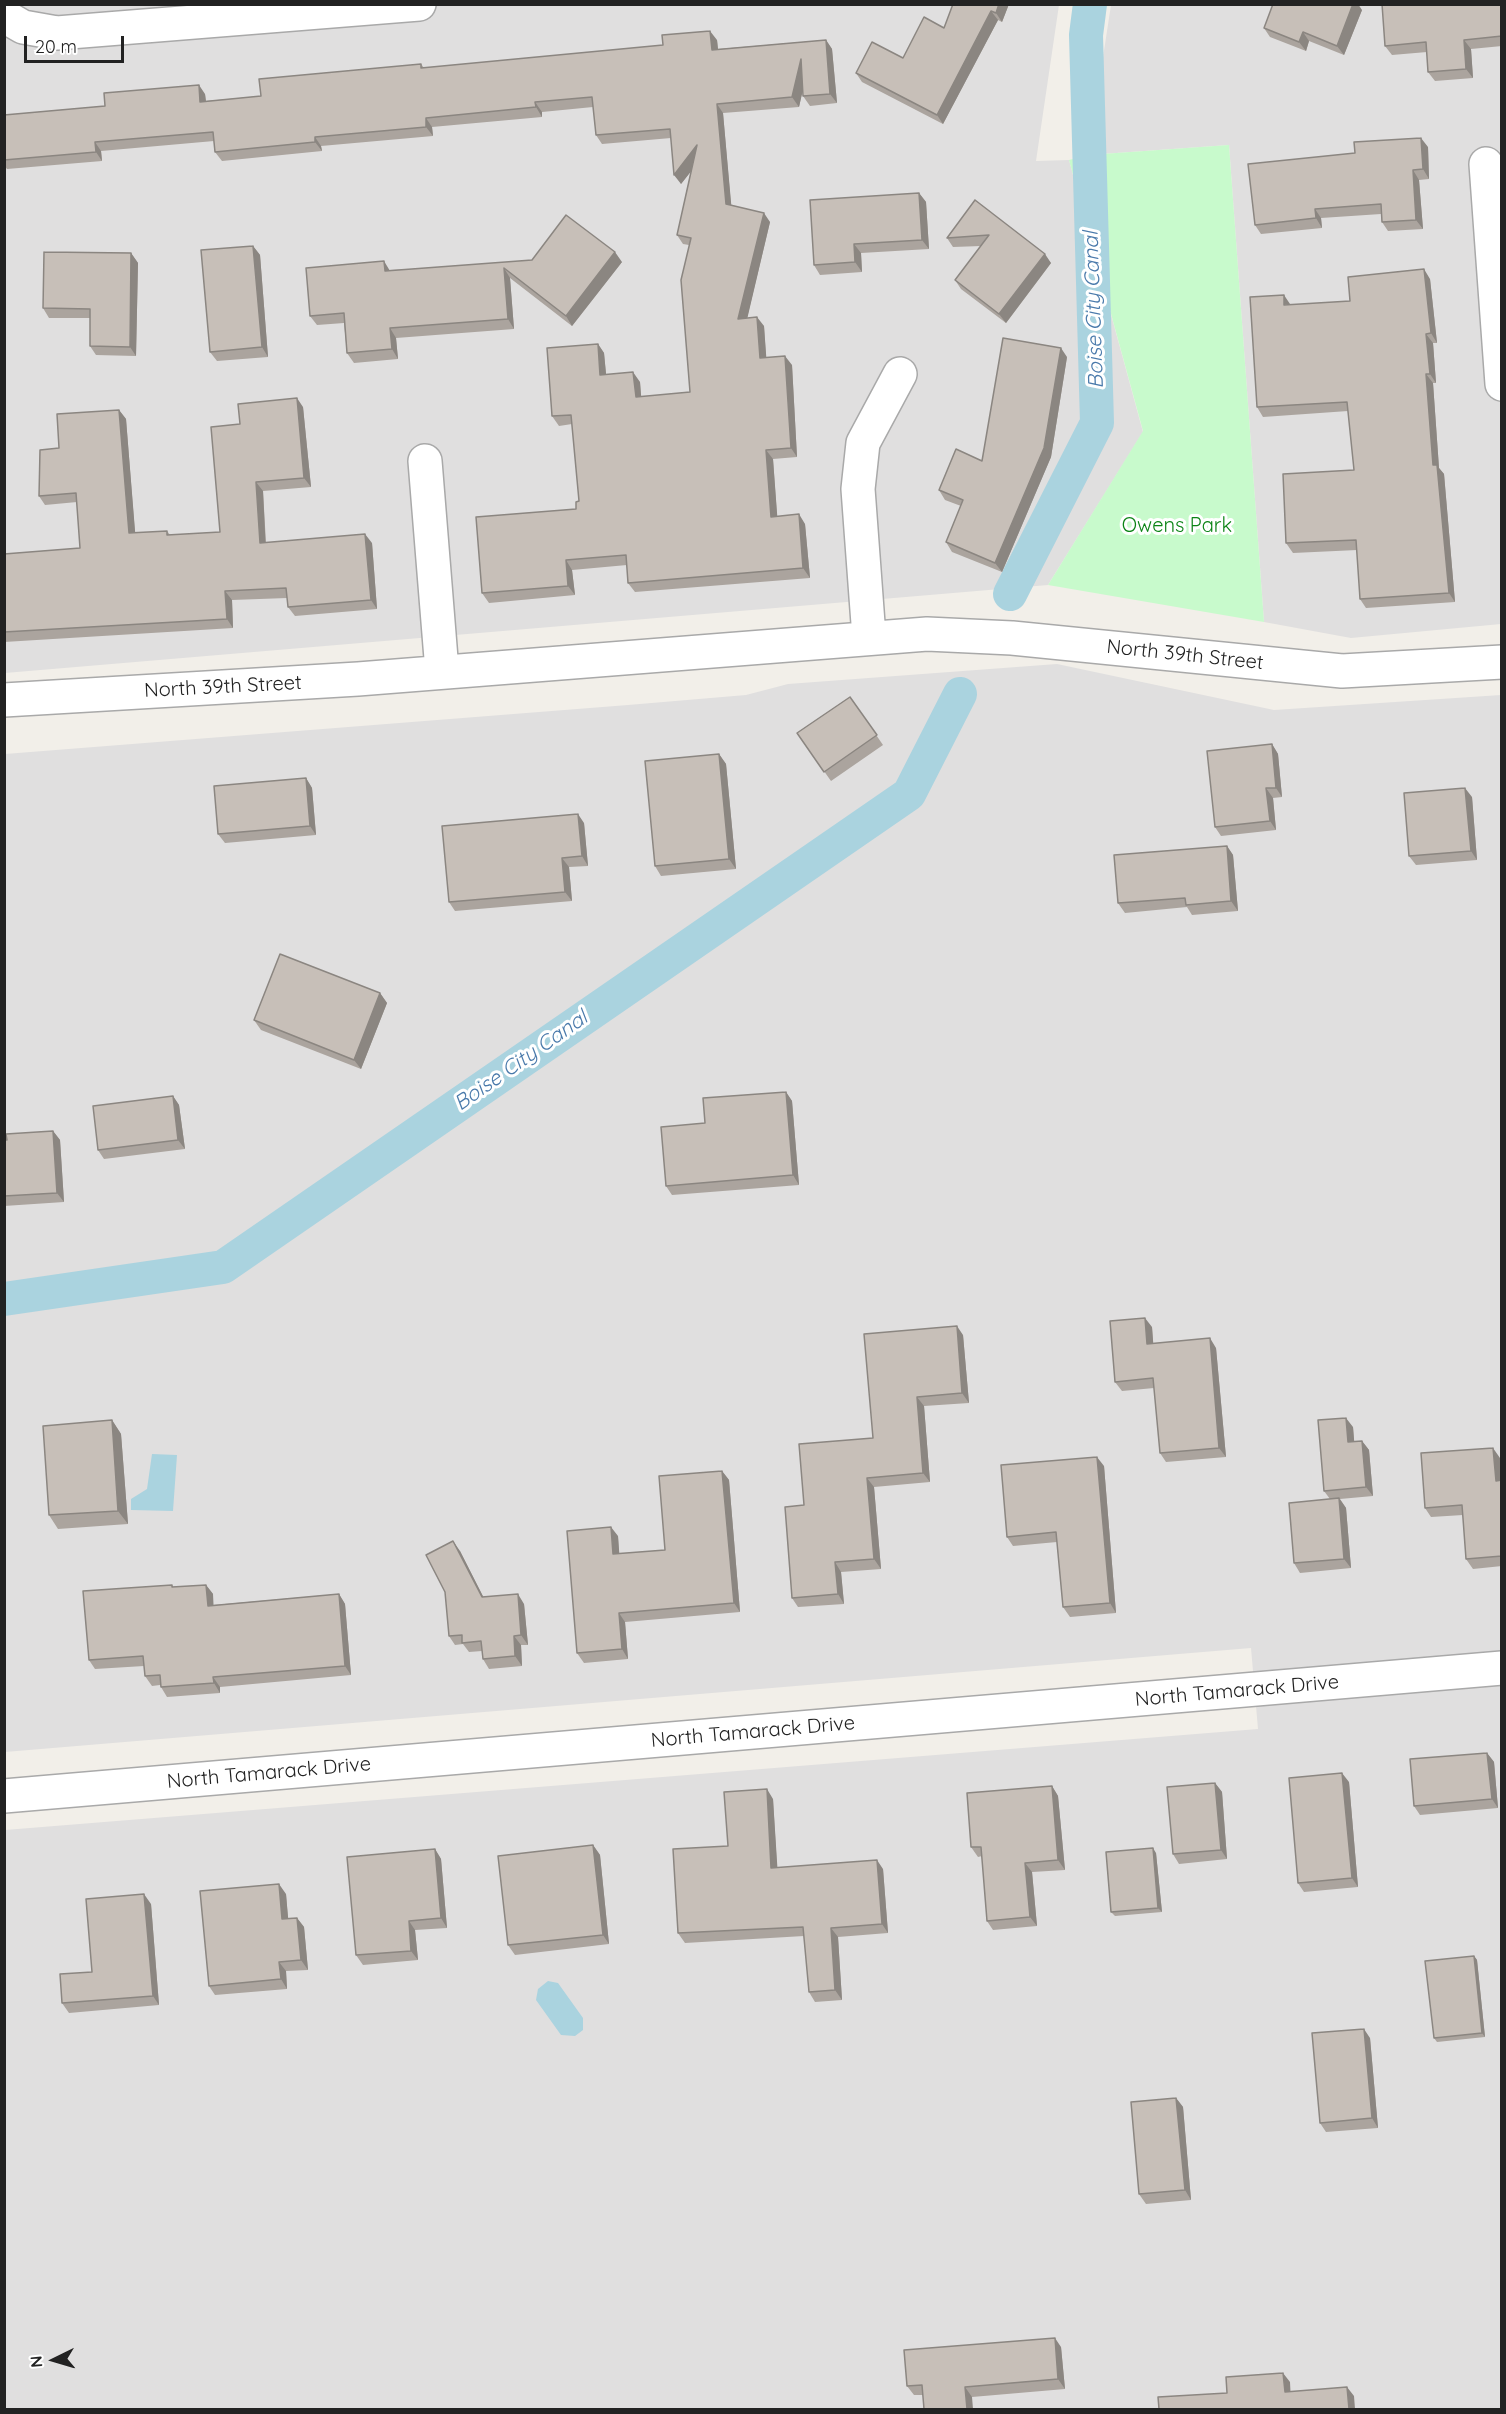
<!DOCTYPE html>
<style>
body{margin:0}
#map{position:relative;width:1506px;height:2414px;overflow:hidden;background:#f2efe9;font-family:Quicksand,sans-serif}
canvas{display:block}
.frame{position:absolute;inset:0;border:6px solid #222;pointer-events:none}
.north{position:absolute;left:24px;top:2330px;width:60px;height:60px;-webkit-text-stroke:4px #fff;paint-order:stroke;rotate:265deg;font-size:16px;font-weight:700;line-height:24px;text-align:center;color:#222}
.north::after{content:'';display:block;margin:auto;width:21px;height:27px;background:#222;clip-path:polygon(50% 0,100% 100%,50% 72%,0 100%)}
.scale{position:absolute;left:24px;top:36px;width:100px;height:27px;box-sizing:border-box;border:3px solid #222;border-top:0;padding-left:8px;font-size:18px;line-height:21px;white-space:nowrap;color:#222;-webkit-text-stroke:4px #fff;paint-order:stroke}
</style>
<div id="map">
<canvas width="1506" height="2414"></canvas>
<div class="frame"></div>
<div class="north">N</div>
<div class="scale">20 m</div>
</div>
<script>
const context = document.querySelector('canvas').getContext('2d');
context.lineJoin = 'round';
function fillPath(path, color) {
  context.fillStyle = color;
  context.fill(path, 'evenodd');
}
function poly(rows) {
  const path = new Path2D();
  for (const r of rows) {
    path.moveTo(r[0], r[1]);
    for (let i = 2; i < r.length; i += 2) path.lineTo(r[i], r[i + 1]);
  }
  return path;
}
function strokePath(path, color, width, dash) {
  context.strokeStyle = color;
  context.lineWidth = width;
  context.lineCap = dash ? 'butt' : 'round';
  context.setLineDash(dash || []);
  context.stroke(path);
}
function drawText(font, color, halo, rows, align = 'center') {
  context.font = font + ' Quicksand,sans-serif';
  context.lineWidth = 6;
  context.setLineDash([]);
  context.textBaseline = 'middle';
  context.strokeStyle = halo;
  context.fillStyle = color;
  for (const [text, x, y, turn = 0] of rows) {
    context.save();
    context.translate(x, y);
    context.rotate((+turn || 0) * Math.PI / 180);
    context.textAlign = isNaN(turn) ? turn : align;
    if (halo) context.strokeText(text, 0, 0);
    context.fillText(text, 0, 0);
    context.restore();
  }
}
fillPath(poly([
 [5,5,1059,5,1036,161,1069,160,1143,432,1048,585,5,673],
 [1111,5,1501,5,1501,624,1351,638,1264,622,1229,145,1088,155],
 [1057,664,1274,710,1501,695,1501,2409,5,2409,5,1830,1258,1729,1251,1648,5,1752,5,754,628,705,746,695,788,684]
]), '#e0dfdf');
fillPath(poly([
 [1229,145,1264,622,1048,585,1143,431,1069,160,1088,155]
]), '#c8facc');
fillPath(poly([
 [152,1454,177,1455,173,1511,131,1510,131,1499,147,1489],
 [548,1981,558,1983,583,2018,583,2030,575,2036,561,2035,536,2000,538,1989]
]), '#aad3df');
strokePath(poly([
 [1010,594,1097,423,1086,35,1090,4],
 [4,1299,223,1267,909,794,960,694]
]), '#aad3df', 34);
const minor = poly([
 [4,16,23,27,57,33,419,4],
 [1486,164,1502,384],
 [425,461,442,671],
 [869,637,858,489,863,443,900,374],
 [4,700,358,679,927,634,1012,638,1342,671,1502,662],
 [4,1796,1502,1668]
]);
strokePath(minor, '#a9a9a9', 36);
strokePath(minor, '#fff', 33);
fillPath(poly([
 [953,4,1009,4,1002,22,998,20,943,124,862,82,856,73,903,58,944,28],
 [1502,4,1502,46,1471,49,1473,78,1435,81,1428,72,1427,52,1392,55,1385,46],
 [1362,10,1344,55,1309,41,1306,51,1270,37,1264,28],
 [717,40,718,49,826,40,832,49,837,103,810,106,803,96,803,88,799,107,723,113,731,205,770,222,747,318,764,326,766,357,792,365,797,457,773,459,777,516,805,524,810,578,635,592,628,583,627,565,572,570,575,595,489,603,482,593,576,509,579,501,572,424,559,426,552,416,598,344,604,353,606,374,640,382,641,397,690,392,689,245,683,244,677,235,691,171,681,184,671,138,602,144,596,135,593,107,542,112,542,117,432,127,433,136,321,146,322,151,222,161,215,152,214,141,101,151,102,161,7,169,4,165,4,115,105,106,205,94,206,101,261,96,421,64,424,68],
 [1428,147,1429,179,1419,180,1423,229,1388,231,1382,222,1381,214,1321,218,1322,228,1261,234,1255,225],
 [919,193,926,202,929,249,861,253,862,272,820,275,814,265],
 [975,200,1051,263,1006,323,961,289,955,280,981,246,953,247,947,238],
 [253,246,260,255,268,357,217,361,210,352],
 [131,253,138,263,136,356,96,355,90,346,90,318,49,318,43,308],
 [622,262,572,326,510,278,514,329,396,338,398,359,354,363,347,353,344,323,317,325,310,316,390,270],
 [1430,279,1437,343,1433,343,1436,383,1433,383,1439,468,1444,474,1455,602,1366,608,1360,599,1357,550,1293,553,1286,543,1354,470,1348,411,1263,417,1257,407,1290,305,1350,301],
 [1067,357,1051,457,1002,572,952,552,946,542,961,506,945,500,939,490,982,461],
 [303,407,311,487,263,491,266,543,372,543,377,609,295,616,288,607,287,598,232,600,233,628,4,642,4,554,80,548,77,502,45,505,39,496,59,448,119,410,126,419,135,533,167,531,170,535,220,532,240,424],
 [850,697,883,745,831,781,797,733],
 [1272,744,1278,754,1282,797,1273,798,1276,830,1221,836,1215,827],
 [719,754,726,764,736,869,661,876,655,866],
 [306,778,312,788,316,835,225,843,218,834],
 [1472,797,1477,860,1416,865,1409,856],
 [584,823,588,866,569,867,572,901,455,911,449,902],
 [1227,846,1233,855,1238,911,1192,915,1187,907,1125,913,1118,903],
 [380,993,387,1003,361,1069,261,1030,254,1020],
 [786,1092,792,1101,799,1185,672,1195,666,1186,705,1123],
 [173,1096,179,1105,185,1149,104,1159,98,1150],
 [53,1131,60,1140,64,1202,4,1206,4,1140],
 [1152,1327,1153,1343,1216,1348,1226,1457,1166,1462,1160,1453,1154,1388,1122,1391,1115,1382],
 [963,1335,969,1403,924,1406,930,1482,874,1487,881,1569,841,1572,844,1604,798,1607,792,1598,804,1505,873,1438],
 [112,1420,121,1434,128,1524,58,1529,49,1515],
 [1353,1427,1354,1441,1362,1441,1369,1450,1373,1496,1340,1499,1346,1508,1351,1568,1300,1573,1294,1563,1330,1499,1324,1491],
 [1500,1458,1502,1480,1502,1566,1473,1569,1466,1559,1463,1515,1431,1517,1425,1508],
 [1104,1466,1116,1613,1070,1617,1063,1607,1057,1542,1013,1546,1007,1537],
 [722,1471,729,1480,740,1612,625,1622,628,1659,584,1663,577,1653,618,1536,619,1554,665,1550],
 [460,1551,483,1597,524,1604,528,1645,521,1645,522,1666,489,1669,483,1659,482,1651,469,1652,463,1644,455,1645,449,1636],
 [172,1585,173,1587,206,1585,213,1594,213,1605,339,1594,345,1604,351,1675,220,1687,220,1693,167,1697,161,1687,160,1685,152,1686,145,1676,144,1666,95,1669,89,1660],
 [1487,1753,1494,1762,1498,1808,1420,1815,1414,1806],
 [1349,1782,1358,1887,1304,1892,1298,1883],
 [1215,1783,1222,1792,1227,1859,1179,1864,1173,1854],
 [1052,1786,1058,1796,1065,1870,1032,1872,1037,1926,993,1930,987,1921,982,1856,978,1857,971,1847],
 [773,1799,777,1867,883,1869,888,1933,838,1937,842,2000,815,2002,809,1992,804,1936,685,1943,678,1933,728,1846],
 [593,1845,600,1855,609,1944,515,1955,508,1945],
 [435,1849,441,1859,447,1928,415,1930,418,1960,363,1965,356,1955],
 [1156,1853,1162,1912,1115,1916,1111,1912],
 [286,1894,288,1919,297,1918,304,1927,308,1970,286,1971,287,1989,215,1995,209,1986],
 [151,1904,159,2005,69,2013,62,2003,92,1972],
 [1474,1956,1477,1960,1485,2037,1437,2042,1434,2038],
 [1370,2038,1378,2128,1326,2132,1320,2123],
 [1176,2098,1183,2107,1191,2200,1146,2204,1139,2194],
 [1061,2347,1065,2389,972,2397,923,2395,914,2395,907,2386]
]), '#aba49e');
fillPath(poly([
 [999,4,1009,4,1002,22,996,13],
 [1353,4,1358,4,1362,10,1344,55,1337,46],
 [991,11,998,20,943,124,937,115],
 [710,31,717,40,719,59,712,50],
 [1303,32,1309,41,1306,51,1299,42],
 [826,40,832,49,837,103,830,94],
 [1464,40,1471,49,1473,78,1466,69],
 [801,59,808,68,799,107,792,97],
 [199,85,205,94,207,111,200,102],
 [535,102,542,112,542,117,536,107],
 [717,104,723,113,732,213,726,204],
 [426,118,432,127,433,136,426,127],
 [315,137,321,146,322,151,315,142],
 [1421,138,1428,147,1429,179,1423,169],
 [95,142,101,151,102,161,96,152],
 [697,145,704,155,681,184,674,175],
 [1413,170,1419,180,1423,229,1416,220],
 [919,193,926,202,929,249,922,240],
 [1315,209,1321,218,1322,228,1316,218],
 [764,213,770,222,745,328,738,319],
 [854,244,861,253,862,272,855,262],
 [253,246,260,255,268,357,262,347],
 [615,252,622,262,572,326,566,316],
 [131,253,138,263,136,356,130,347],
 [1045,254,1051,263,1006,323,999,314],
 [384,261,390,271,385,271],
 [504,268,510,278,514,329,508,319],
 [1424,269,1430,279,1437,343,1431,333],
 [1284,295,1290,304,1284,305],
 [757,317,764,326,767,367,760,358],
 [390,328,396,338,398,359,392,349],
 [1426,334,1433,343,1436,383,1430,374],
 [598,344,604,353,607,384,600,375],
 [1061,348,1067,357,1051,457,1002,572,995,563],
 [785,356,792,365,797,457,791,448],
 [633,372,640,382,642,407,636,397],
 [1426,374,1433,383,1439,468,1444,474,1455,602,1449,593,1433,465],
 [297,398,303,407,311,487,304,478],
 [119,410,126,419,136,543,129,533],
 [766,450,773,459,778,526,771,517],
 [256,482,263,491,266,553,260,543],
 [799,514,805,524,810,578,803,568],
 [365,534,372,543,377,609,371,600],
 [566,560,572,570,575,595,568,586],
 [225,591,232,600,233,628,227,619],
 [1272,744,1278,754,1282,797,1276,788],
 [719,754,726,764,736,869,729,859],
 [306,778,312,788,316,835,310,826],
 [1266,788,1273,798,1276,830,1270,821],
 [1465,788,1472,797,1477,860,1471,851],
 [578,814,584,823,588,866,582,856],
 [1227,846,1233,855,1238,911,1231,901],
 [562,858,569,867,572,901,565,892],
 [380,993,387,1003,361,1069,354,1060],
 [786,1092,792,1101,799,1185,793,1175],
 [173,1096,179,1105,185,1149,178,1140],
 [53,1131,60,1140,64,1202,57,1193],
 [1145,1318,1152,1327,1154,1353,1147,1344],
 [957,1326,963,1335,969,1403,962,1393],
 [1210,1338,1216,1348,1226,1457,1219,1448],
 [917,1397,924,1406,930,1482,923,1473],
 [1346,1418,1353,1427,1355,1451,1348,1442],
 [112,1420,121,1434,128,1524,118,1511],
 [1362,1441,1369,1450,1373,1496,1366,1487],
 [1493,1448,1500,1458,1502,1489,1496,1481],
 [1097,1457,1104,1466,1116,1613,1110,1603],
 [722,1471,729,1480,740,1612,734,1603],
 [867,1478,874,1487,881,1569,874,1559],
 [1339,1498,1346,1508,1351,1568,1344,1559],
 [611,1527,618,1536,620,1563,613,1554],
 [453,1541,460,1551,488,1606,482,1597],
 [835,1562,841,1572,844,1604,838,1594],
 [206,1585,213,1594,214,1615,208,1606],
 [339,1594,345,1604,351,1675,345,1666],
 [518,1594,524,1604,528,1645,521,1635],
 [4,1598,6,1621,4,1618],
 [619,1613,625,1622,628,1659,622,1649],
 [514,1636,521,1645,522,1666,515,1656],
 [213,1677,220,1687,220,1693,214,1683],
 [1487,1753,1494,1762,1498,1808,1492,1799],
 [1342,1773,1349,1782,1358,1887,1352,1878],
 [1215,1783,1222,1792,1227,1859,1221,1850],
 [1052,1786,1058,1796,1065,1870,1058,1860],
 [767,1789,773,1799,778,1877,771,1868],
 [593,1845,600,1855,609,1944,603,1935],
 [1153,1848,1156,1853,1162,1912,1158,1908],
 [435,1849,441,1859,447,1928,441,1918],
 [877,1860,883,1869,888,1933,882,1924],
 [1025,1863,1032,1872,1037,1926,1030,1917],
 [279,1884,286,1894,289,1928,282,1919],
 [144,1894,151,1904,159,2005,153,1996],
 [297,1918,304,1927,308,1970,301,1960],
 [409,1921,415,1930,418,1960,411,1951],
 [831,1928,838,1937,842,2000,835,1990],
 [1474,1956,1477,1960,1485,2037,1482,2033],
 [279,1962,286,1971,287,1989,281,1979],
 [1364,2029,1370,2038,1378,2128,1372,2118],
 [1176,2098,1183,2107,1191,2200,1185,2190],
 [1055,2338,1061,2347,1065,2389,1058,2379],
 [1283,2373,1290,2382,1291,2402,1285,2392],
 [965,2387,972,2397,973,2409,967,2409],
 [1347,2387,1354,2396,1355,2409,1349,2409]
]), '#8b8681');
const building = poly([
 [953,4,999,4,996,13,991,11,937,115,856,73,872,42,903,58,924,17,944,28,953,4],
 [1273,4,1353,4,1337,46,1303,32,1299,42,1264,28,1273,4],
 [1382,4,1502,4,1502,36,1464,40,1466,69,1428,72,1426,42,1385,46,1382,4],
 [710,31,712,50,826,40,830,94,803,96,801,59,792,97,717,104,726,204,764,213,738,319,757,317,760,358,785,356,791,448,766,450,771,517,799,514,803,568,628,583,626,555,566,560,568,586,482,593,476,517,576,509,576,502,579,501,571,415,552,416,547,348,598,344,600,375,633,372,636,397,690,392,681,280,691,238,677,235,697,145,674,175,670,129,596,135,592,97,535,102,536,107,426,118,426,127,315,137,315,142,215,152,213,132,95,142,96,152,4,160,4,115,105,106,104,93,199,85,200,102,261,96,259,79,421,64,421,68,663,45,662,35,710,31],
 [1421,138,1423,169,1413,170,1416,220,1382,222,1381,204,1315,209,1316,218,1255,225,1248,164,1355,153,1354,142,1421,138],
 [919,193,922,240,854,244,855,262,814,265,810,200,919,193],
 [975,200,1045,254,999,314,955,280,989,235,947,238,975,200],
 [566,215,615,252,566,316,504,268,508,319,390,328,392,349,347,353,344,313,310,316,306,268,384,261,385,271,532,260,566,215],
 [253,246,262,347,210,352,201,250,253,246],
 [44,252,131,253,130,347,90,346,90,309,43,308,44,252],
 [1424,269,1431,333,1426,334,1430,374,1426,374,1433,465,1437,465,1449,593,1360,599,1356,540,1286,543,1283,474,1354,470,1347,402,1257,407,1250,297,1284,295,1284,305,1350,301,1348,277,1424,269],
 [1003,338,1061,348,1044,448,995,563,946,542,963,500,939,490,956,449,982,461,1003,338],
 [297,398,304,478,256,482,260,543,365,534,371,600,288,607,286,588,225,591,227,619,4,632,4,554,80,548,76,493,39,496,40,450,59,448,57,414,119,410,129,533,167,531,167,535,220,532,211,427,240,424,238,404,297,398],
 [850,697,877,735,824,772,797,733,850,697],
 [1272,744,1276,788,1266,788,1270,821,1215,827,1207,751,1272,744],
 [719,754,729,859,655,866,645,761,719,754],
 [306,778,310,826,218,834,214,786,306,778],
 [1465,788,1471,851,1409,856,1404,793,1465,788],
 [578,814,582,856,562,858,565,892,449,902,442,826,578,814],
 [1227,846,1231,901,1186,905,1185,898,1118,903,1114,855,1227,846],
 [280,954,380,993,354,1060,254,1020,280,954],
 [786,1092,793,1175,666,1186,661,1127,705,1123,703,1098,786,1092],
 [173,1096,178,1140,98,1150,93,1106,173,1096],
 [53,1131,57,1193,4,1196,4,1140,7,1140,6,1134,53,1131],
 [1145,1318,1147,1344,1210,1338,1219,1448,1160,1453,1153,1378,1115,1382,1110,1321,1145,1318],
 [957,1326,962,1393,917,1397,923,1473,867,1478,874,1559,835,1562,838,1594,792,1598,785,1507,804,1505,799,1444,873,1438,864,1334,957,1326],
 [1346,1418,1348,1442,1362,1441,1366,1487,1324,1491,1318,1420,1346,1418],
 [112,1420,118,1511,49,1515,43,1426,112,1420],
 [1493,1448,1496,1481,1502,1480,1502,1556,1466,1559,1462,1505,1425,1508,1421,1453,1493,1448],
 [1097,1457,1110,1603,1063,1607,1056,1532,1007,1537,1001,1465,1097,1457],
 [722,1471,734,1603,619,1613,622,1649,577,1653,567,1531,611,1527,613,1554,665,1550,659,1476,722,1471],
 [1339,1498,1344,1559,1294,1563,1289,1503,1339,1498],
 [453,1541,482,1597,518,1594,521,1635,514,1636,515,1656,483,1659,481,1641,462,1643,462,1635,449,1636,445,1592,426,1555,453,1541],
 [172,1585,172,1587,206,1585,208,1606,339,1594,345,1666,213,1677,214,1683,161,1687,160,1675,145,1676,143,1656,89,1660,83,1591,172,1585],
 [1487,1753,1492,1799,1414,1806,1410,1759,1487,1753],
 [1342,1773,1352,1878,1298,1883,1289,1778,1342,1773],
 [1215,1783,1221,1850,1173,1854,1167,1787,1215,1783],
 [1052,1786,1058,1860,1025,1863,1030,1917,987,1921,981,1847,971,1847,967,1793,1052,1786],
 [767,1789,771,1868,877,1860,882,1924,831,1928,835,1990,809,1992,803,1927,678,1933,673,1849,728,1846,724,1792,767,1789],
 [593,1845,603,1935,508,1945,498,1856,593,1845],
 [1153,1848,1158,1908,1111,1912,1106,1852,1153,1848],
 [435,1849,441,1918,409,1921,411,1951,356,1955,347,1857,435,1849],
 [279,1884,282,1919,297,1918,301,1960,279,1962,281,1979,209,1986,200,1891,279,1884],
 [144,1894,153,1996,62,2003,60,1974,92,1972,86,1899,144,1894],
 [1474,1956,1482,2033,1434,2038,1425,1961,1474,1956],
 [1364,2029,1372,2118,1320,2123,1312,2033,1364,2029],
 [1176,2098,1185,2190,1139,2194,1131,2102,1176,2098],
 [1055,2338,1058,2379,965,2387,967,2409,924,2409,922,2385,907,2386,904,2350,1055,2338],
 [1283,2373,1285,2392,1347,2387,1349,2409,1159,2409,1158,2397,1227,2393,1226,2377,1283,2373]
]);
fillPath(building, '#c7bfb8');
strokePath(building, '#8b8681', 1.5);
drawText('20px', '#0c8416', '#fff', [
 ["Owens Park",1177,526]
]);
drawText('20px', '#222', '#fff', [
 ["North 39th Street",1185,655,6],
 ["North 39th Street",223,687,-3],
 ["North Tamarack Drive",1237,1691,-5],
 ["North Tamarack Drive",753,1732,-5],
 ["North Tamarack Drive",269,1773,-5]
]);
drawText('italic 21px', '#4a7aab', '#fff', [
 ["Boise City Canal",1094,310,-92],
 ["Boise City Canal",521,1061,-35]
]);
</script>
